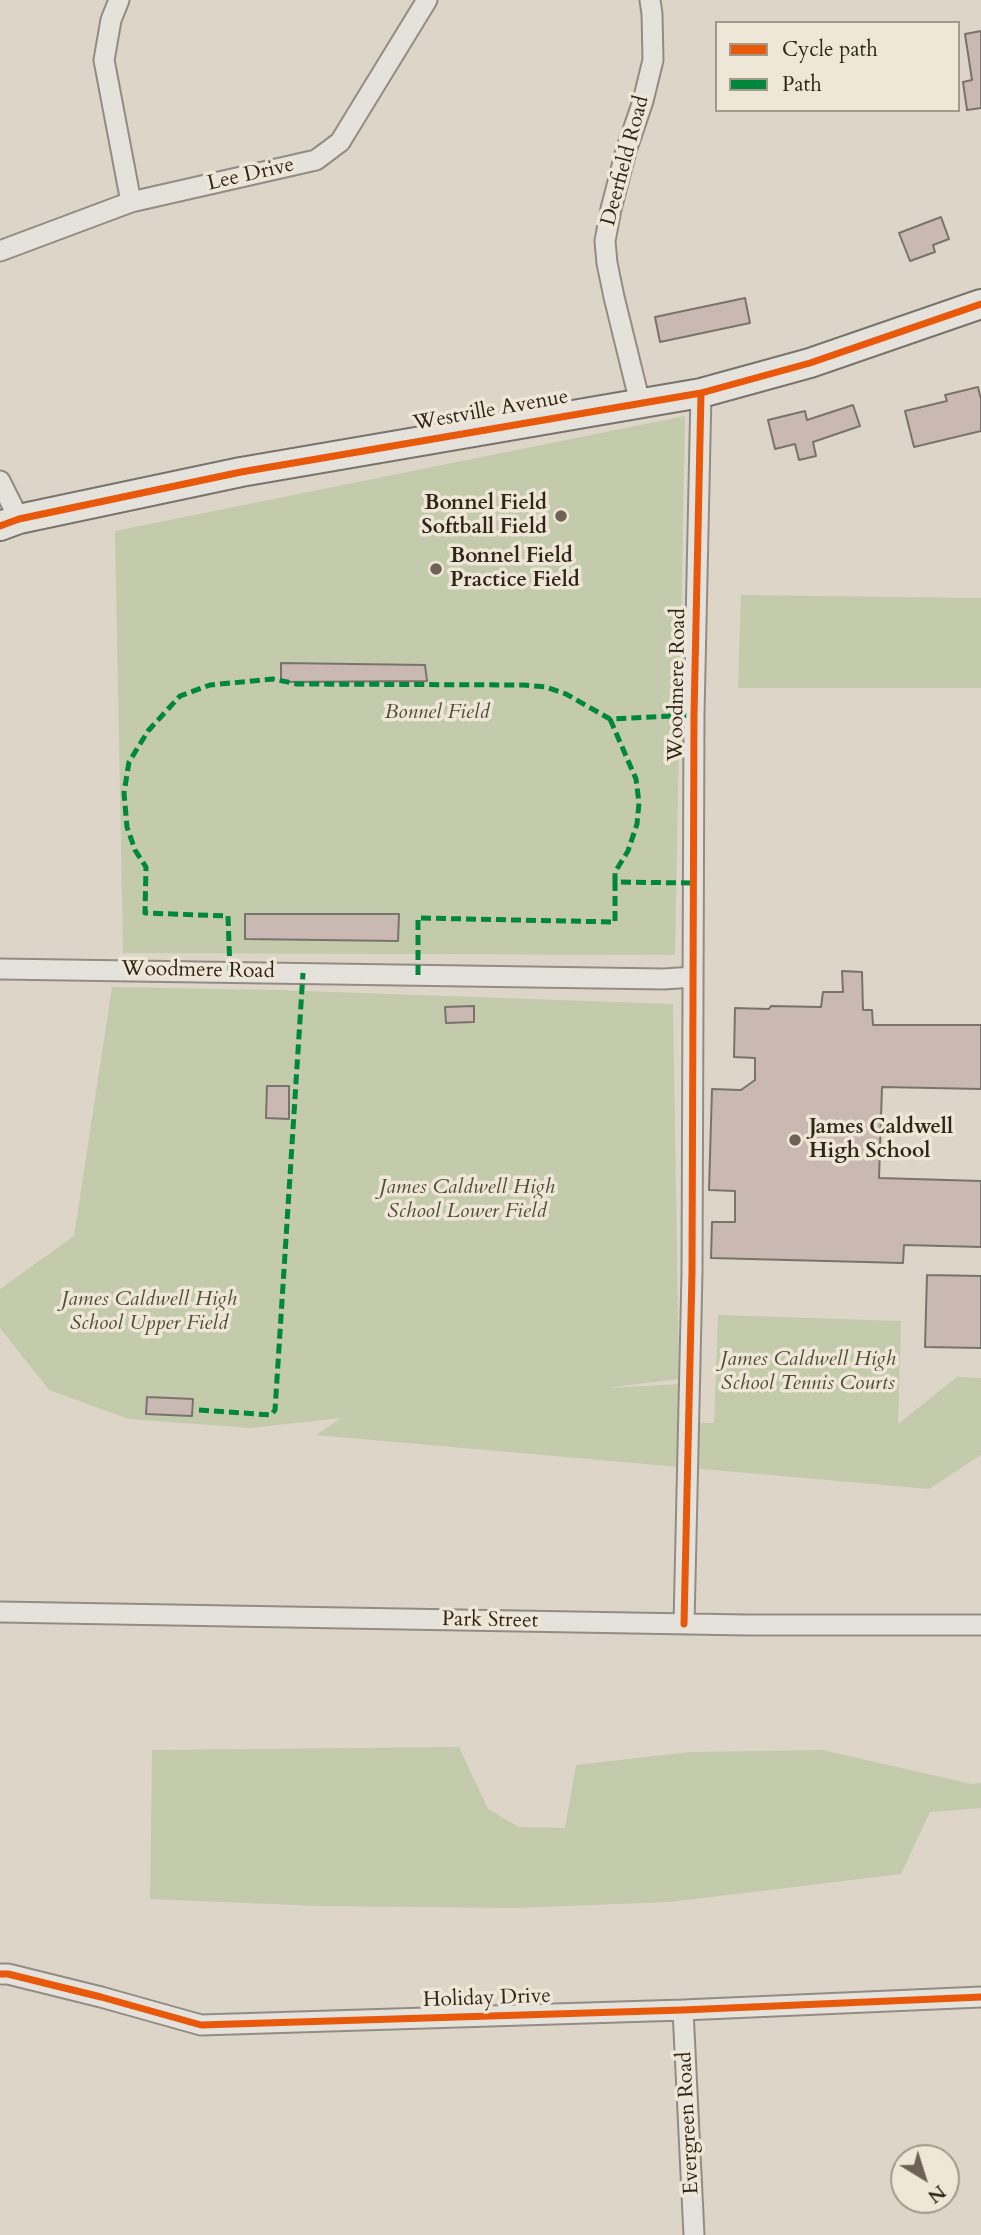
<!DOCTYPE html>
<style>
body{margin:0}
#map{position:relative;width:981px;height:2235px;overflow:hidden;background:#ddd6c8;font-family:Cardo,serif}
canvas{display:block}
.legend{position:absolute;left:715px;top:21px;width:245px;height:91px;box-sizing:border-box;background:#eee6d6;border:2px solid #a2998a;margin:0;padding:9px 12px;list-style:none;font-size:21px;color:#2f2518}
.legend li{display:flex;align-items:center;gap:14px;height:35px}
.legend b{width:35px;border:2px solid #a2998a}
.north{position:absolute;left:890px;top:2144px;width:70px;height:70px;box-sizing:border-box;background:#eee6d6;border:2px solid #a2998a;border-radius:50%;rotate:142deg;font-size:19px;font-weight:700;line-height:28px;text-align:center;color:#2f2518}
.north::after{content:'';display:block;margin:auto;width:24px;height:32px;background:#6c6356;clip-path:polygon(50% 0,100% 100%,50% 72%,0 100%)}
</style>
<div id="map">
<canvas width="981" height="2235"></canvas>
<ul class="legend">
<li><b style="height:9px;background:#e8590c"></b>Cycle path</li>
<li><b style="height:9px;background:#00873e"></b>Path</li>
</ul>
<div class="north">N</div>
</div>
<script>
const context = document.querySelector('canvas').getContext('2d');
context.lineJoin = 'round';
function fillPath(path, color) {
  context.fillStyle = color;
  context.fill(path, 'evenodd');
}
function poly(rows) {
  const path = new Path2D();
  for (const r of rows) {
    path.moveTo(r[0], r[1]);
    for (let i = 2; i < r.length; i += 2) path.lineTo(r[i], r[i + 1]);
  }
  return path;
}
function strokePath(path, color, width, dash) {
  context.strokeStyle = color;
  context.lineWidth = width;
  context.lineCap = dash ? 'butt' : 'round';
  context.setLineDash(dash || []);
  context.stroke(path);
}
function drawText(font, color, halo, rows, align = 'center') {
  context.font = font + ' Cardo,serif';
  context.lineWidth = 7;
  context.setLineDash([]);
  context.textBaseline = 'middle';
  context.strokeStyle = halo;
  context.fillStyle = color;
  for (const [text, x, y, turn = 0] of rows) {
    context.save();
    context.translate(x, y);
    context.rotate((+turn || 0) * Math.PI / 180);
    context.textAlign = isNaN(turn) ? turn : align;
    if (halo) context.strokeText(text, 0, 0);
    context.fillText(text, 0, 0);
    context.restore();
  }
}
fillPath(poly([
 [685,416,675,955,123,953,115,531],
 [741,595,981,598,981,688,738,688],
 [112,987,276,990,673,1004,679,1379,607,1388,681,1384,681,1423,714,1423,718,1315,901,1321,898,1424,957,1377,981,1378,981,1455,929,1489,316,1435,341,1418,251,1428,129,1419,49,1390,0,1328,0,1289,74,1236],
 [459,1747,488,1809,519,1827,565,1828,576,1765,690,1752,822,1750,972,1784,981,1783,981,1808,930,1812,901,1874,670,1902,515,1908,318,1906,150,1899,152,1750]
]), '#c4caac');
const building = poly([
 [981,31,981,108,967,110,963,82,972,80,965,34,981,31],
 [941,217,949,239,933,245,935,252,910,261,899,233,941,217],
 [745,298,750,323,660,342,655,317,745,298],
 [978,387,981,399,981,431,914,447,905,411,947,401,945,395,978,387],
 [853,405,860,426,813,442,816,456,799,460,795,444,775,449,768,420,805,411,807,420,853,405],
 [281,663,425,665,427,681,281,682,281,663],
 [245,914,399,914,398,941,245,939,245,914],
 [842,971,862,972,863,1010,872,1010,873,1025,981,1025,981,1089,882,1087,879,1178,981,1181,981,1247,904,1245,903,1263,711,1258,712,1222,735,1222,735,1191,709,1190,712,1089,741,1090,755,1080,755,1058,734,1057,735,1008,769,1009,771,1006,821,1007,823,992,843,992,842,971],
 [474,1006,474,1022,446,1023,445,1007,474,1006],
 [267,1086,289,1086,289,1119,266,1118,267,1086],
 [927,1275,981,1276,981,1348,925,1347,927,1275],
 [147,1397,193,1399,192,1416,146,1414,147,1397]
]);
fillPath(building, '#cab9b2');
strokePath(building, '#79746b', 2);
const street = poly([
 [119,0,111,20,104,60,131,202],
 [0,251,131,202,316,160,340,142,427,0],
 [640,403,614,297,607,263,605,241,611,209,626,151,643,101,653,60,652,14,650,0],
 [0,481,19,519],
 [0,969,664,979,693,977],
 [0,1612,747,1625,981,1625],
 [684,1624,692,1273,694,715,701,393],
 [0,1974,8,1974,101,1997,201,2025,683,2010,981,1997],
 [683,2010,694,2235]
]);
const secondary = poly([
 [0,526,19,519,241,472,701,393,810,363,981,304]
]);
strokePath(street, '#928c83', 23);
strokePath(secondary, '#79746b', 32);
strokePath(street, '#e5e1db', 19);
strokePath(secondary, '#e5e1db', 28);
strokePath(poly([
 [610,719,636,779,639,803,637,824,628,851,615,872,615,882],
 [230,971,228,916,145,913,146,867,135,850,127,827,124,793,129,762,148,731,180,696,210,685,273,679,297,684,524,685,546,687,566,694,610,719,694,715],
 [418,975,418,918,615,922,615,882,695,883],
 [199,1410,271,1415,275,1410,303,973]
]), '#00873e', 5, [10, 5]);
strokePath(poly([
 [0,526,19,519,241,472,701,393,810,363,981,304],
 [684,1624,692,1273,694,715,701,393],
 [0,1974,8,1974,101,1997,201,2025,683,2010,981,1997]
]), '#e8590c', 7);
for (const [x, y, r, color] of [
 [561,516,7,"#6c6356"],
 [436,569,7,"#6c6356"],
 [795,1140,7,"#6c6356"]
]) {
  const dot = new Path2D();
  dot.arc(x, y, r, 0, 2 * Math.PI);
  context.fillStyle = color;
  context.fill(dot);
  strokePath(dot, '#eee6d6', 2.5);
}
drawText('21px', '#2f2518', '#eee6d6', [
 ["Deerfield Road",626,161,-75],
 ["Lee Drive",251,175,-13],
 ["Westville Avenue",491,411,-10],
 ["Woodmere Road",678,685,-89],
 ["Woodmere Road",198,971,1],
 ["Park Street",490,1621,1],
 ["Holiday Drive",487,1999,-2],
 ["Evergreen Road",689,2123,-93]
]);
drawText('bold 21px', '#2f2518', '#eee6d6', [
 ["Bonnel Field",547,504,"right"],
 ["Softball Field",547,528,"right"],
 ["Bonnel Field",450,557],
 ["Practice Field",450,581],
 ["James Caldwell",809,1128],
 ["High School",809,1152]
], 'left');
drawText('italic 21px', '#4f4c38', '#eee6d6', [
 ["Bonnel Field",437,713],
 ["James Caldwell High",467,1188],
 ["School Lower Field",467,1212],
 ["James Caldwell High",149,1300],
 ["School Upper Field",149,1324],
 ["James Caldwell High",808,1360],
 ["School Tennis Courts",808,1384]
]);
</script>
